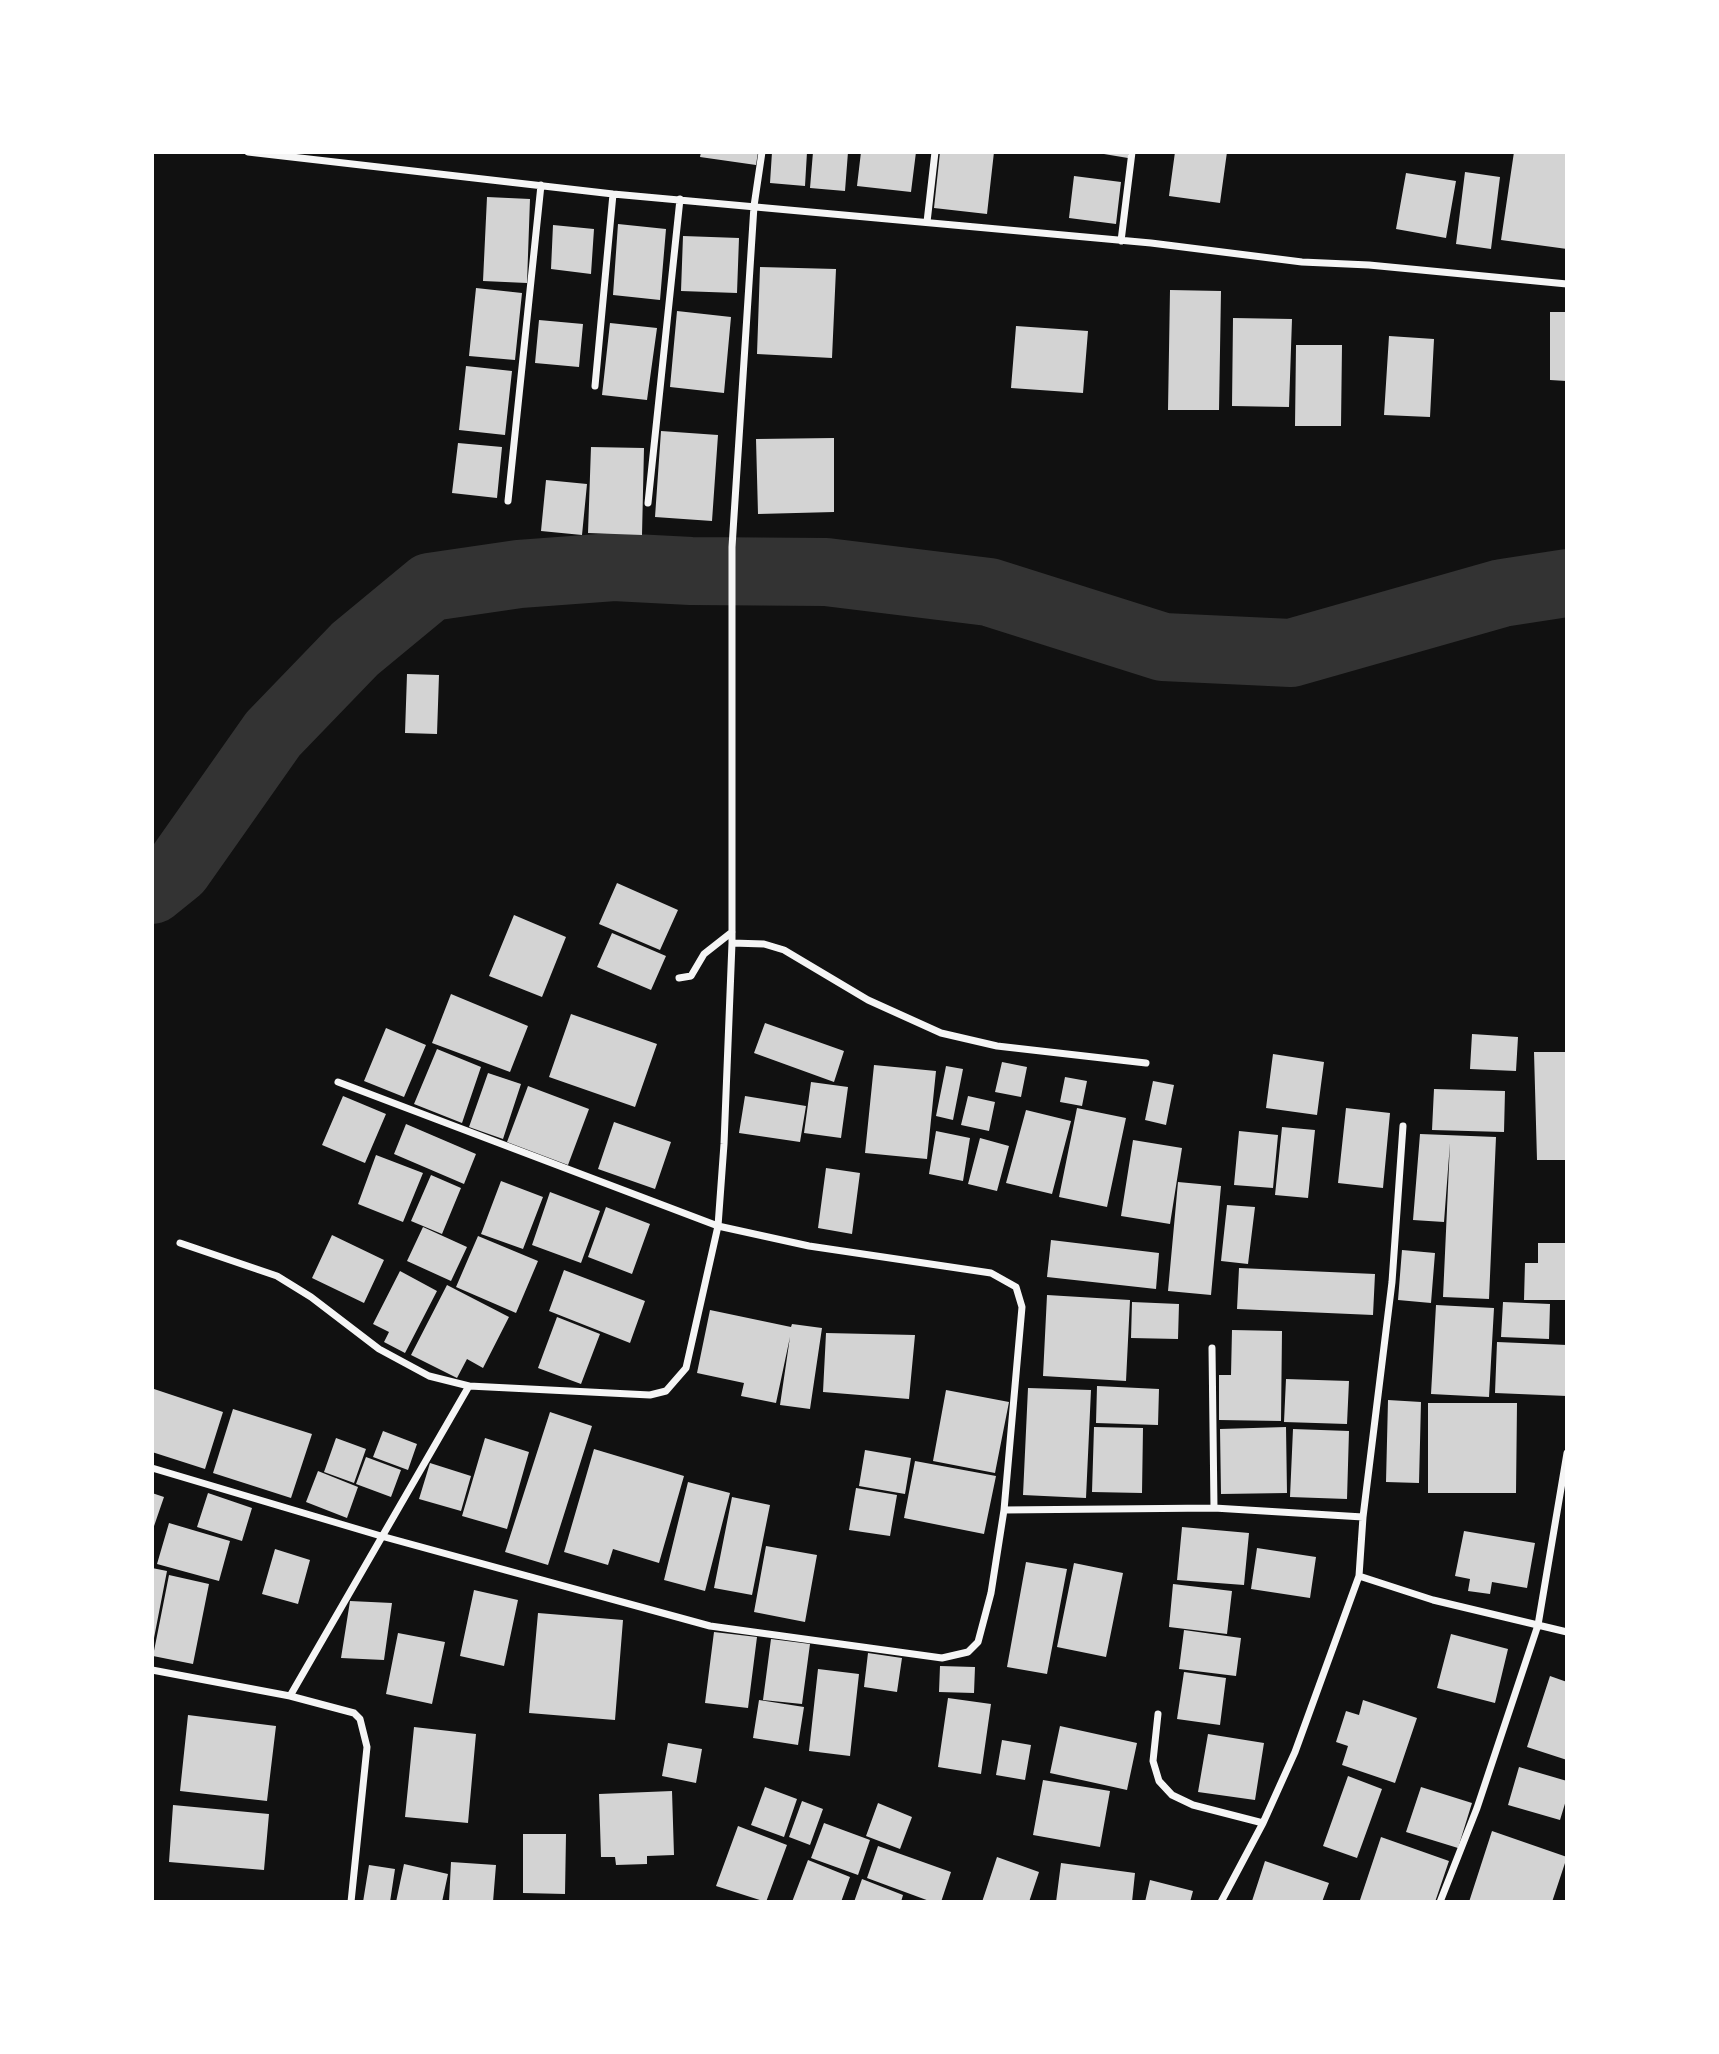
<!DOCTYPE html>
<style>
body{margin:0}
#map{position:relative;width:1719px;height:2054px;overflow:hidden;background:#111;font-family:"Golos Text",sans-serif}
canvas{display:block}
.frame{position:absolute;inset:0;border:154px solid #fff;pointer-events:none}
</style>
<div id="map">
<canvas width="1719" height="2054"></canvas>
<div class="frame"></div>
</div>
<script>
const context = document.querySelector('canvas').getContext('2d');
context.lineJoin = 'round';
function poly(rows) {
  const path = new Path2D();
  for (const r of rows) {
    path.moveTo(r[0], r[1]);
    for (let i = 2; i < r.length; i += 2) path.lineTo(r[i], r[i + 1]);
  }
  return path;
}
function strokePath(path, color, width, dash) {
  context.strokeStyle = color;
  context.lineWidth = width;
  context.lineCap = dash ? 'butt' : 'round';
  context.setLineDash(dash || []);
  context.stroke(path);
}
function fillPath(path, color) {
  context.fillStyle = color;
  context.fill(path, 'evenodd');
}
strokePath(poly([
 [152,890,178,869,273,734,355,649,430,587,519,574,614,567,691,571,826,572,989,592,1163,647,1291,653,1502,593,1567,583]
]), '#333', 68);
fillPath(poly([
 [701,152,758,152,756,165,700,157],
 [772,152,807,152,805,186,770,183],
 [813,152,848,152,845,191,810,188],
 [861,152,916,152,911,192,857,186],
 [940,152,994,152,987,214,934,208],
 [1092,152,1128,152,1128,158],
 [1175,152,1227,152,1220,203,1169,196],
 [1514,152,1567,152,1567,249,1501,240],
 [1465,172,1500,177,1491,249,1456,244],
 [1406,173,1456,181,1446,238,1396,229],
 [1074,176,1121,182,1116,224,1069,218],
 [487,197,530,199,527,283,483,281],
 [618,224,666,229,660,300,613,295],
 [553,225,594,229,591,274,551,269],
 [683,236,739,238,737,293,681,291],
 [760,267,836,269,832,358,757,354],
 [476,288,522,293,515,360,469,356],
 [1170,290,1221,291,1219,410,1168,410],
 [677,311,731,317,724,393,670,387],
 [1550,312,1567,312,1567,381,1550,380],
 [1233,318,1292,319,1289,407,1232,406],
 [539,320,583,324,579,367,535,363],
 [610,323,657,328,647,400,602,395],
 [1016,326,1088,331,1083,393,1011,388],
 [1389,336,1434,339,1430,417,1384,415],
 [1296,345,1342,345,1341,426,1295,426],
 [466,366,512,371,505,435,459,430],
 [661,431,718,435,712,521,655,517],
 [834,438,834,512,758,514,756,439],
 [458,443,502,447,497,498,452,493],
 [591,447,644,448,642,535,588,533],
 [546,480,587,484,582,535,541,531],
 [407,674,439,675,437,734,405,733],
 [617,883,678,910,660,950,599,924],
 [514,915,566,937,542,997,489,976],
 [612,933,666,956,651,990,597,967],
 [451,994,528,1026,510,1072,432,1043],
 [571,1014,657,1044,635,1107,549,1077],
 [765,1023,844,1051,834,1082,754,1053],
 [386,1028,426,1045,404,1097,364,1081],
 [1472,1034,1518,1037,1516,1071,1470,1069],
 [437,1049,481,1067,462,1123,414,1104],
 [1534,1052,1567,1052,1567,1160,1537,1160],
 [1273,1054,1324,1062,1317,1115,1266,1108],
 [1002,1062,1027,1067,1021,1097,995,1092],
 [874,1065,936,1071,927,1159,865,1153],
 [946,1066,963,1069,953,1120,936,1116],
 [488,1073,521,1084,503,1139,469,1127],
 [1065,1077,1087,1081,1082,1106,1060,1102],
 [1153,1081,1174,1085,1166,1125,1145,1120],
 [811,1082,848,1087,841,1138,804,1133],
 [528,1086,589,1109,568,1165,507,1142],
 [1434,1089,1505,1091,1504,1132,1432,1130],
 [343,1096,386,1114,365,1163,322,1145],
 [745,1096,806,1106,800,1142,739,1133],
 [968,1096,995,1102,989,1131,961,1125],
 [1077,1108,1126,1118,1107,1207,1059,1197],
 [1346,1108,1390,1113,1383,1188,1338,1183],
 [1026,1110,1071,1121,1052,1194,1006,1183],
 [614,1122,671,1142,655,1189,598,1169],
 [406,1124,476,1154,464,1184,394,1154],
 [1282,1127,1315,1130,1308,1198,1275,1195],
 [936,1131,970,1138,963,1181,929,1174],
 [1239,1131,1278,1135,1273,1188,1234,1185],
 [1420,1134,1496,1137,1489,1299,1443,1297,1450,1143,1444,1222,1413,1220],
 [980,1138,1009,1146,997,1191,968,1184],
 [1133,1140,1182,1148,1170,1224,1121,1216],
 [376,1155,423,1173,403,1222,358,1204],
 [826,1168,860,1173,852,1234,818,1228],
 [431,1175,461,1188,442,1234,411,1221],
 [501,1181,543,1197,523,1249,481,1234],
 [1178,1182,1221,1186,1211,1295,1168,1291],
 [550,1192,600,1211,581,1263,532,1245],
 [1227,1205,1255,1207,1248,1264,1221,1261],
 [606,1207,650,1224,632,1274,588,1257],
 [423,1227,467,1247,451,1281,407,1261],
 [332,1235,384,1260,364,1303,312,1278],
 [478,1236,538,1261,516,1313,456,1287],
 [1051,1240,1159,1253,1156,1289,1047,1277],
 [1538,1243,1567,1243,1567,1300,1524,1300,1525,1263,1538,1263],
 [1402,1250,1435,1253,1431,1303,1398,1300],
 [1239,1268,1375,1274,1373,1315,1237,1309],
 [564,1270,645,1301,630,1343,549,1311],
 [400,1271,437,1291,405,1353,384,1342,389,1332,373,1324],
 [447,1285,509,1317,483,1368,467,1359,457,1378,411,1355],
 [1047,1295,1130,1300,1126,1381,1043,1376],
 [1132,1302,1179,1304,1178,1339,1131,1338],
 [1503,1302,1550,1304,1549,1339,1501,1337],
 [1436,1305,1494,1308,1489,1397,1431,1394],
 [710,1310,791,1327,792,1324,822,1328,810,1409,780,1405,790,1337,776,1403,741,1396,744,1383,697,1373],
 [557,1317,600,1334,581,1384,538,1368],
 [1232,1330,1282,1331,1281,1421,1219,1420,1219,1375,1231,1375],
 [826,1333,915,1335,909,1399,823,1392],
 [1497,1342,1567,1345,1567,1396,1495,1393],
 [1286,1379,1349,1381,1347,1424,1284,1422],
 [1097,1386,1159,1389,1158,1425,1096,1423],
 [1028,1388,1091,1390,1086,1498,1023,1495],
 [154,1389,223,1412,205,1469,152,1452],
 [946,1390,1009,1402,995,1473,933,1461],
 [1388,1400,1421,1402,1419,1483,1386,1482],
 [1428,1403,1517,1403,1516,1493,1428,1493],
 [233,1409,312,1434,291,1498,213,1473],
 [550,1412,592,1426,548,1565,505,1552],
 [1094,1427,1143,1428,1142,1493,1092,1492],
 [1286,1427,1287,1493,1221,1494,1220,1429],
 [1293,1429,1349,1431,1347,1499,1290,1497],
 [383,1431,417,1444,408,1470,373,1457],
 [336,1438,366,1449,354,1483,324,1472],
 [485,1438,529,1452,507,1529,462,1516],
 [594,1449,684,1476,659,1563,613,1549,608,1565,564,1552],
 [865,1450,911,1458,905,1494,859,1486],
 [366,1457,401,1470,391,1497,356,1484],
 [915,1461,996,1476,984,1534,904,1518],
 [430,1463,471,1476,461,1511,419,1499],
 [318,1471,358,1487,347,1518,306,1502],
 [688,1482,730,1493,705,1591,664,1580],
 [856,1488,897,1495,890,1536,849,1530],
 [152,1493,164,1497,153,1529,152,1529],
 [208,1493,252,1508,242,1541,197,1527],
 [732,1497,770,1505,752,1595,714,1588],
 [169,1523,230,1541,219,1581,157,1564],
 [1182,1527,1249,1533,1244,1585,1177,1580],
 [1464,1531,1535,1543,1527,1588,1492,1582,1490,1594,1468,1591,1470,1579,1455,1576],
 [766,1546,817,1555,805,1622,754,1612],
 [1257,1548,1316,1557,1310,1598,1251,1589],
 [275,1549,310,1560,298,1604,262,1594],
 [1026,1562,1067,1569,1047,1674,1007,1667],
 [1074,1563,1123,1573,1106,1657,1057,1647],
 [152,1568,167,1571,154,1638,152,1638],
 [169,1575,209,1584,193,1664,153,1656],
 [1173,1584,1232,1591,1227,1634,1169,1627],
 [474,1590,518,1600,504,1666,460,1656],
 [350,1601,392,1603,384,1660,341,1658],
 [538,1613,623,1620,615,1720,529,1713],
 [1184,1630,1241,1638,1236,1676,1179,1669],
 [714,1632,757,1637,748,1708,705,1703],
 [398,1633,445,1642,432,1704,386,1694],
 [1451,1634,1508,1649,1495,1703,1437,1688],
 [771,1639,810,1644,802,1704,763,1700],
 [868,1653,902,1658,897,1692,864,1687],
 [940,1666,975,1667,974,1693,939,1692],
 [818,1669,859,1674,850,1756,809,1751],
 [1184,1672,1226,1678,1220,1725,1177,1719],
 [1550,1676,1567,1682,1567,1760,1527,1747],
 [948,1698,991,1704,981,1774,938,1767],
 [759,1700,804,1707,798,1745,753,1738],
 [1363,1700,1417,1718,1395,1783,1342,1765,1348,1746,1336,1742,1346,1711,1359,1715],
 [188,1715,276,1726,267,1801,180,1791],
 [1060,1726,1137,1743,1127,1790,1050,1773],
 [414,1727,476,1734,468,1823,405,1817],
 [1208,1734,1264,1743,1255,1800,1198,1792],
 [1002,1740,1031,1745,1025,1780,996,1775],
 [668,1743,702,1749,696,1783,662,1776],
 [1519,1767,1567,1781,1567,1797,1560,1820,1508,1805],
 [1348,1776,1382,1789,1357,1858,1323,1846],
 [1043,1780,1110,1791,1100,1847,1033,1835],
 [765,1787,797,1799,784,1837,751,1825],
 [1421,1787,1472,1803,1458,1848,1406,1832],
 [672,1791,674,1855,647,1856,647,1864,616,1865,615,1857,601,1857,599,1794],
 [802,1801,823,1809,810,1845,789,1837],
 [878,1803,912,1817,900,1849,866,1836],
 [173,1805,269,1814,264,1870,169,1862],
 [824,1823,870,1840,858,1875,811,1858],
 [738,1826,787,1845,766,1902,716,1886],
 [1492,1831,1567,1857,1552,1902,1469,1902],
 [523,1834,566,1834,565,1894,523,1893],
 [1381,1837,1449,1861,1435,1902,1360,1900],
 [878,1846,951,1872,941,1902,932,1902,867,1878],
 [997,1857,1039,1872,1029,1902,982,1902],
 [808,1860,850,1877,841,1902,792,1902],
 [1265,1861,1329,1883,1322,1902,1252,1901],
 [451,1862,496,1865,493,1902,449,1902],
 [1061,1863,1135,1873,1132,1902,1056,1902],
 [404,1864,448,1874,442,1902,396,1902],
 [369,1865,395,1869,390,1902,363,1902],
 [862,1879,903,1895,901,1902,854,1902],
 [1150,1880,1193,1891,1190,1902,1145,1902]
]), '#d3d3d3');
strokePath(poly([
 [248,152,613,194,1151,243,1302,262,1369,265,1567,284],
 [927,222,935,152],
 [1121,241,1132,152],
 [595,386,613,194],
 [508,501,541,185],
 [648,503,680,199],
 [732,943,764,944,784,950,868,1000,941,1033,997,1046,1146,1063],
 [679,978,691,976,704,954,732,932],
 [180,1243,277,1276,311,1297,379,1349,429,1376,469,1386],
 [1212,1348,1214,1508],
 [152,1468,381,1536,710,1626,942,1658,968,1652,978,1642,991,1593,1004,1510,1022,1307,1016,1287,991,1273,809,1246,718,1226,338,1082],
 [1004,1510,1214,1508,1363,1517],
 [1359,1576,1433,1600,1567,1632],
 [152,1670,290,1696,354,1713,360,1719,367,1747,351,1902],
 [290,1696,469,1386,650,1395,666,1391,686,1368,718,1226,724,1144,732,943,732,547,754,206,762,152],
 [1158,1714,1153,1761,1159,1781,1172,1795,1193,1805,1263,1823],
 [1221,1902,1263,1823,1295,1752,1359,1576,1363,1517,1392,1282,1403,1126],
 [1440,1902,1477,1808,1538,1625,1567,1453]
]), '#f5f5f5', 7);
</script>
